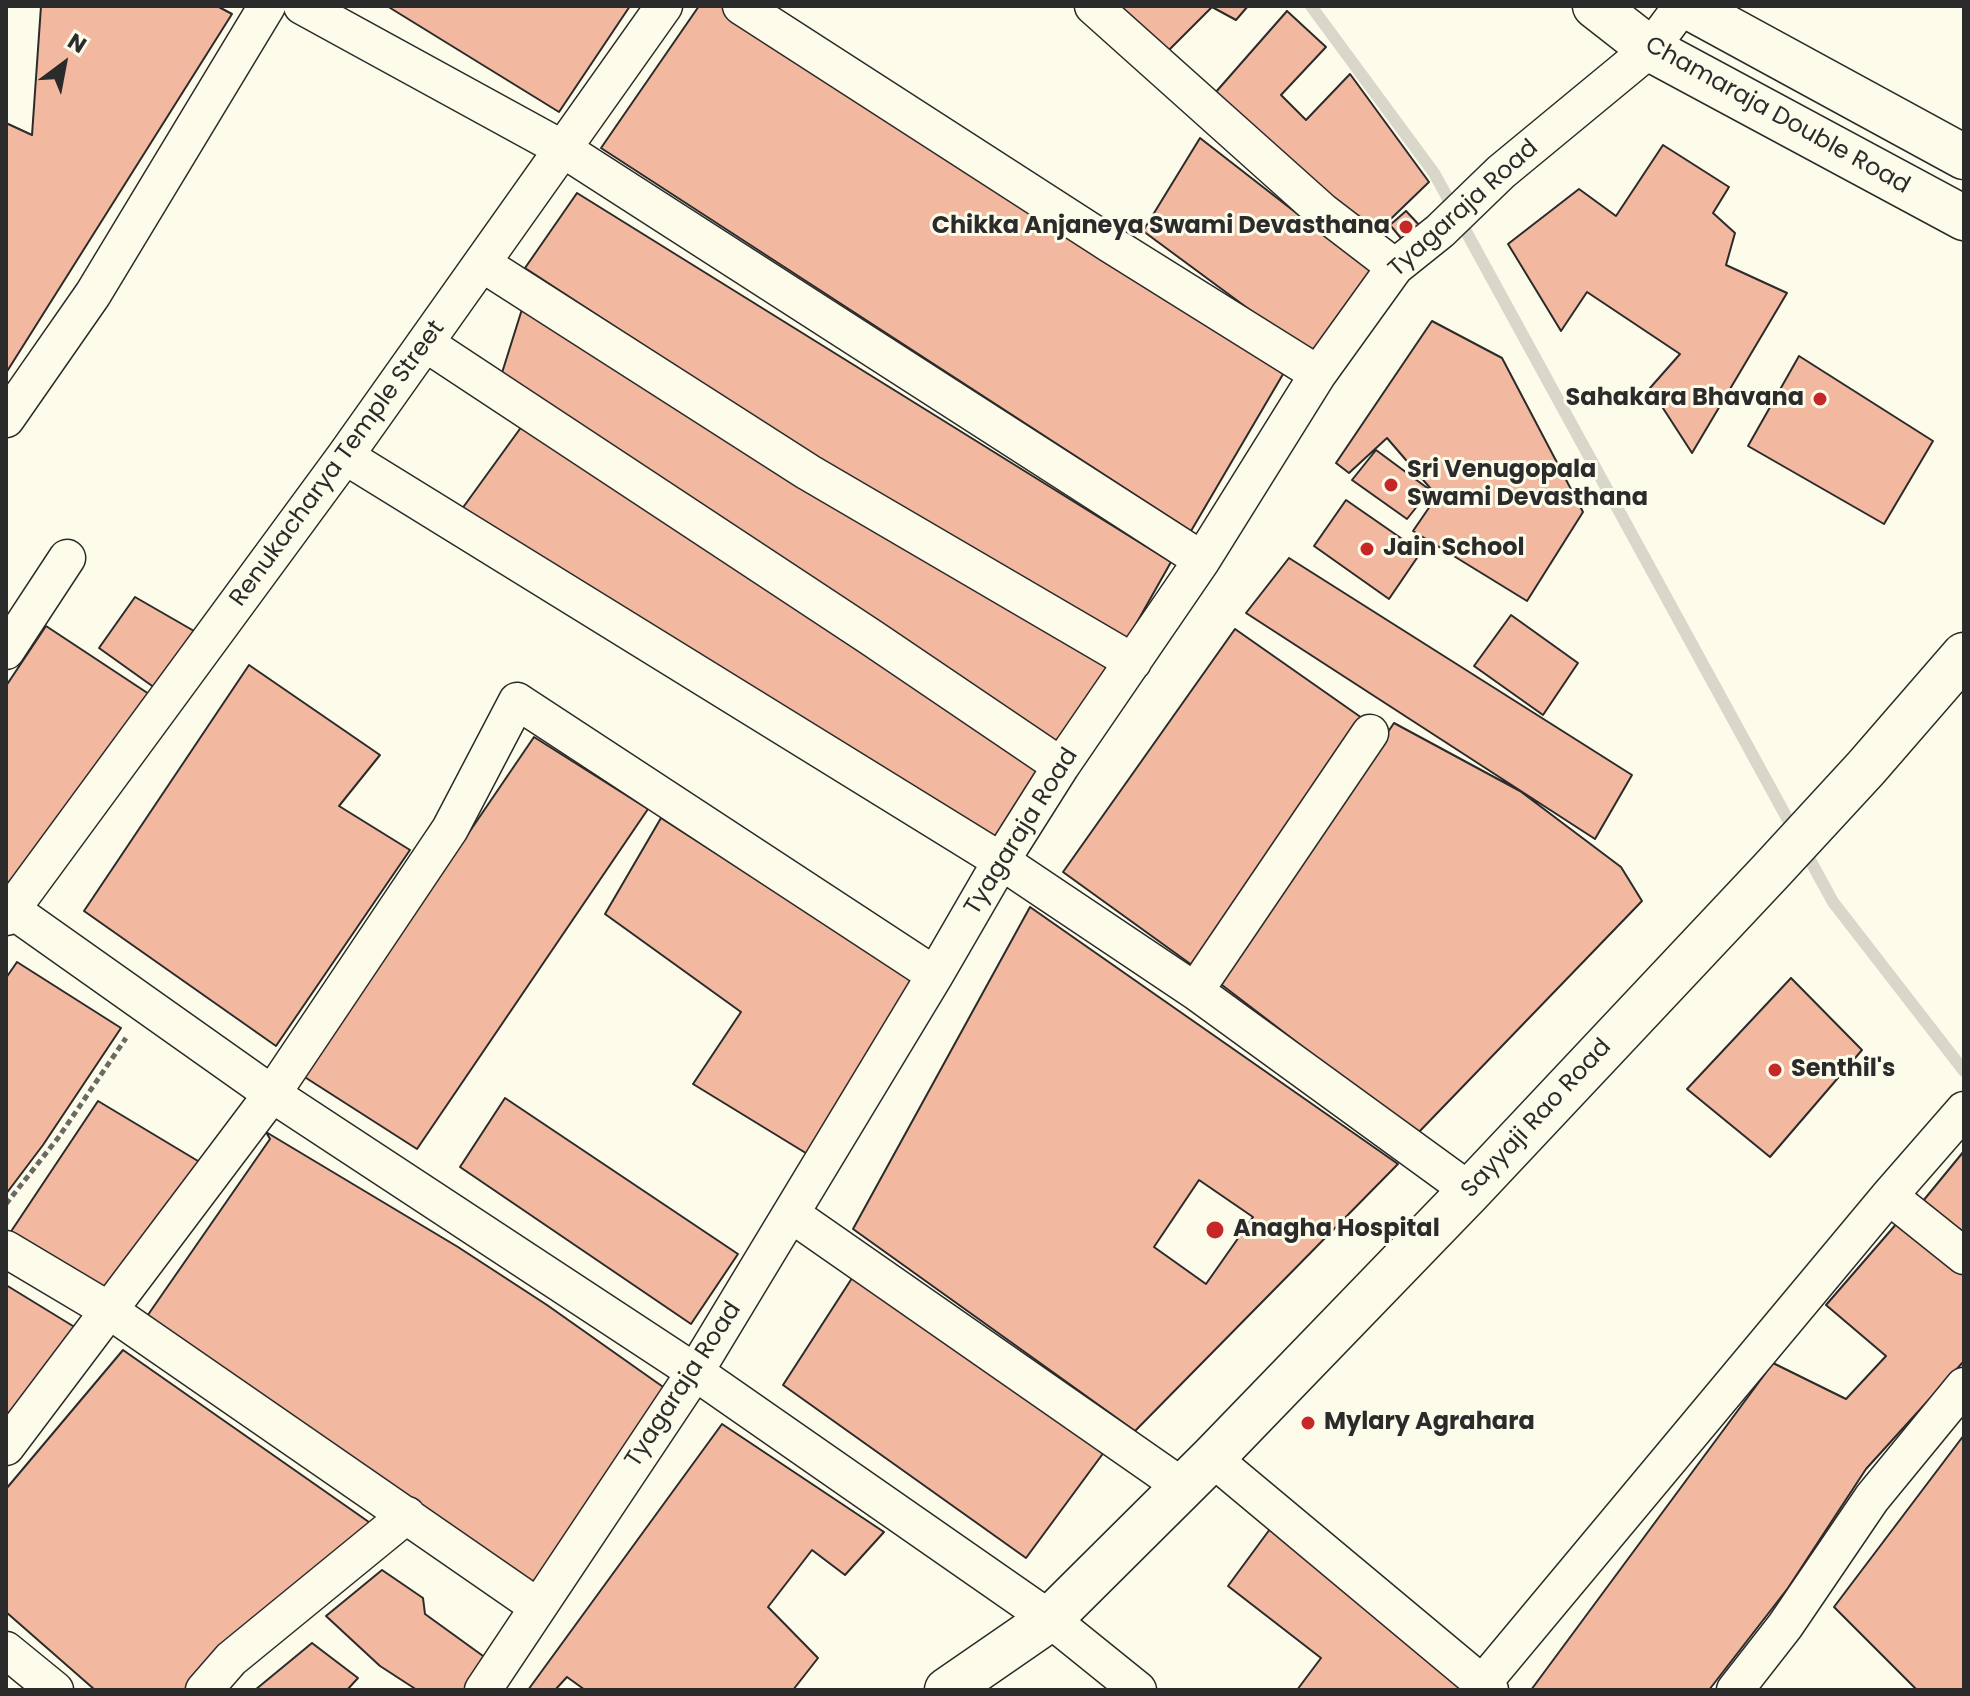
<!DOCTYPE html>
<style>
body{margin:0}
#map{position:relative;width:1970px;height:1696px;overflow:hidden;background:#fdfbea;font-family:Poppins,sans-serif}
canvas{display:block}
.frame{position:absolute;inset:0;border:8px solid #2b2b2b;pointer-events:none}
.north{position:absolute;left:24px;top:24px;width:80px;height:80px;-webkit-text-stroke:6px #fdfbea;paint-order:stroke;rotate:32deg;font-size:22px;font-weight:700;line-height:32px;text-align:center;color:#2b2b2b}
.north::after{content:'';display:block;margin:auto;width:28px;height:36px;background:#2b2b2b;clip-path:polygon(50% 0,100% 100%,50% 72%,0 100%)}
</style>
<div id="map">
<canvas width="1970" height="1696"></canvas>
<div class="frame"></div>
<div class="north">N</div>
</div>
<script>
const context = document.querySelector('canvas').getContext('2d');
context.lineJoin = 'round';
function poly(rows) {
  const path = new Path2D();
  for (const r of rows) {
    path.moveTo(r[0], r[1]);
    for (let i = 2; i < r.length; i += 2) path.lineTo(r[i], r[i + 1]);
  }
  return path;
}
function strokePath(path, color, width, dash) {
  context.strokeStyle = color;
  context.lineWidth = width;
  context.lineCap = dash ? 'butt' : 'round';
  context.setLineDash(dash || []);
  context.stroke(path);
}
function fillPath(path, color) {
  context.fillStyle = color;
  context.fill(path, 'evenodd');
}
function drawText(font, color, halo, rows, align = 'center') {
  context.font = font + ' Poppins,sans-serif';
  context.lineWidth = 6;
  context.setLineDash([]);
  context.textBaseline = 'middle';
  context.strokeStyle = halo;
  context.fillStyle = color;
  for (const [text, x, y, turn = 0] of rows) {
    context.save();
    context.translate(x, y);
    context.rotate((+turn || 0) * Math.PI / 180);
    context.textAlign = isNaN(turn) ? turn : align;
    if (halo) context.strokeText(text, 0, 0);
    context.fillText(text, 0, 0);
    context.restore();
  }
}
strokePath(poly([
 [1311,6,1434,173,1833,902,1964,1071]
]), '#d8d7c9', 12);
const building = poly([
 [41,6,217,6,232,14,6,373,6,123,32,135,41,6],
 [387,6,630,6,559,112,387,6],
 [699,6,721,6,1289,364,1191,531,601,148,699,6],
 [1114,6,1248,6,1236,20,1212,7,1163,56,1114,6],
 [1287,11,1326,47,1281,95,1306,120,1350,74,1429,182,1371,238,1215,93,1287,11],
 [1200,138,1376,275,1315,358,1143,231,1200,138],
 [1663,145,1729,187,1713,213,1735,233,1726,265,1787,293,1692,453,1650,388,1680,354,1587,292,1561,331,1508,244,1579,189,1616,216,1663,145],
 [577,193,1171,562,1123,647,789,440,525,268,577,193],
 [1406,211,1423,229,1405,243,1390,225,1406,211],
 [523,306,1117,664,1063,747,501,376,523,306],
 [1432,321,1502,358,1583,512,1527,601,1413,531,1437,496,1387,438,1349,473,1336,463,1432,321],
 [1799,356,1933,441,1884,524,1748,446,1799,356],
 [522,426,1046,769,1004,842,459,513,522,426],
 [1376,450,1430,490,1407,519,1352,480,1376,450],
 [1346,500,1421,552,1389,599,1314,546,1346,500],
 [1289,558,1632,775,1595,839,1246,613,1289,558],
 [135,597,201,635,162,693,99,648,135,597],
 [1511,615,1578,663,1543,715,1474,666,1511,615],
 [46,626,149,694,6,892,6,686,46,626],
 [1235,629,1362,718,1196,968,1063,872,1235,629],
 [249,665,380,755,339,806,410,850,276,1046,84,911,249,665],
 [1394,723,1520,791,1621,867,1642,901,1417,1134,1218,982,1394,723],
 [534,737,648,809,417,1149,303,1076,534,737],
 [661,818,914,981,809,1155,693,1084,741,1012,605,914,661,818],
 [1030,907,1398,1164,1135,1431,853,1229,1030,907],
 [17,962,121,1028,43,1145,6,1194,6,978,17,962],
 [1791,978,1862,1050,1770,1157,1687,1089,1791,978],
 [505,1098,738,1254,691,1324,460,1167,505,1098],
 [98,1101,208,1167,108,1301,6,1239,98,1101],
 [266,1132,458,1247,547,1305,666,1389,531,1592,143,1322,270,1139,266,1132],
 [1964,1151,1964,1233,1923,1201,1964,1151],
 [1199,1180,1253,1217,1206,1284,1154,1247,1199,1180],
 [1898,1222,1964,1271,1964,1361,1866,1469,1788,1588,1709,1690,1531,1690,1773,1363,1846,1399,1886,1356,1826,1305,1898,1222],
 [854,1275,1110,1444,1026,1558,783,1385,854,1275],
 [6,1285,86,1334,6,1435,6,1285],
 [123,1350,376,1527,188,1690,95,1690,6,1612,6,1489,123,1350],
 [722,1424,884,1532,845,1575,812,1550,768,1607,818,1658,793,1690,585,1690,567,1677,555,1690,528,1690,722,1424],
 [1964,1435,1964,1690,1917,1690,1834,1607,1964,1435],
 [1270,1529,1464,1690,1297,1690,1321,1658,1228,1586,1270,1529],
 [382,1570,423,1598,425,1614,490,1661,473,1690,417,1690,380,1666,326,1616,382,1570],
 [312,1643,358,1678,347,1690,255,1690,312,1643]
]);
fillPath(building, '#f2b8a0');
strokePath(building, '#2b2b2b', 2);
const street = poly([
 [302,6,563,149,1202,560],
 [741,6,1110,244,1318,374],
 [1093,6,1322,211,1395,267],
 [483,264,808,472,1133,662],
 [425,343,872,638,1061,766],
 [6,419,93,294,267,6],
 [345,456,1001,861,1195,991,1470,1191],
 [6,651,67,558],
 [12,910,272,1094,695,1372,1050,1619,1138,1690],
 [6,917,345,456,664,6],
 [1195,991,1370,733],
 [1889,1196,1964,1256],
 [791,1214,1183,1487],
 [6,1249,110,1311,538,1607],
 [6,1447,272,1094,450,829,517,701,935,975],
 [1212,1458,1490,1690],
 [6,1650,55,1690],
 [204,1690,231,1659,407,1515],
 [483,1690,695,1372,935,975,1001,861,1061,766,1202,560,1318,374,1395,267,1440,231,1501,172,1650,49,1682,6],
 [1477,1690,1889,1196,1964,1110],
 [1735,1690,1785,1626,1872,1498,1964,1386]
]);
const secondary = poly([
 [947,1690,1050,1619,1212,1458,1470,1191,1771,871,1866,768,1964,655]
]);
const primary = poly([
 [1595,6,1650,49,1964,218],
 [1687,6,1964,157]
]);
strokePath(street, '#2b2b2b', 39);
strokePath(secondary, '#2b2b2b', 47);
strokePath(primary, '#2b2b2b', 47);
strokePath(poly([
 [6,1204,58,1138,126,1038]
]), '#6a6964', 5, [6, 4]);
strokePath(street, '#fdfbea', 36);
strokePath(secondary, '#fdfbea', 44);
strokePath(primary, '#fdfbea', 44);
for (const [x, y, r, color] of [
 [1406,227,8,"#c62828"],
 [1820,399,8,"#c62828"],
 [1391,485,8,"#c62828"],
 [1367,549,8,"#c62828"],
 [1775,1070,8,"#c62828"],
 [1215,1230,10,"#c62828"],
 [1308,1423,8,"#c62828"]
]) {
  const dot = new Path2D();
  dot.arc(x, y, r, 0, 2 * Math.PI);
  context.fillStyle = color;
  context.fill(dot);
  strokePath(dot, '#fdfbea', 3);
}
drawText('24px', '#2b2b2b', '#fdfbea', [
 ["Chamaraja Double Road",1777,116,29],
 ["Tyagaraja Road",1464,209,-42],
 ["Renukacharya Temple Street",338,464,-54],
 ["Tyagaraja Road",1022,832,-58],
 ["Sayyaji Rao Road",1537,1119,-47],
 ["Tyagaraja Road",684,1385,-57]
]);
drawText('bold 24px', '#2b2b2b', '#fdfbea', [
 ["Chikka Anjaneya Swami Devasthana",1390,227,"right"],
 ["Sahakara Bhavana",1804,399,"right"],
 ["Sri Venugopala",1407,471],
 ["Swami Devasthana",1407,499],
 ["Jain School",1383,549],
 ["Senthil's",1791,1070],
 ["Anagha Hospital",1233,1230],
 ["Mylary Agrahara",1324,1423]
], 'left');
</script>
